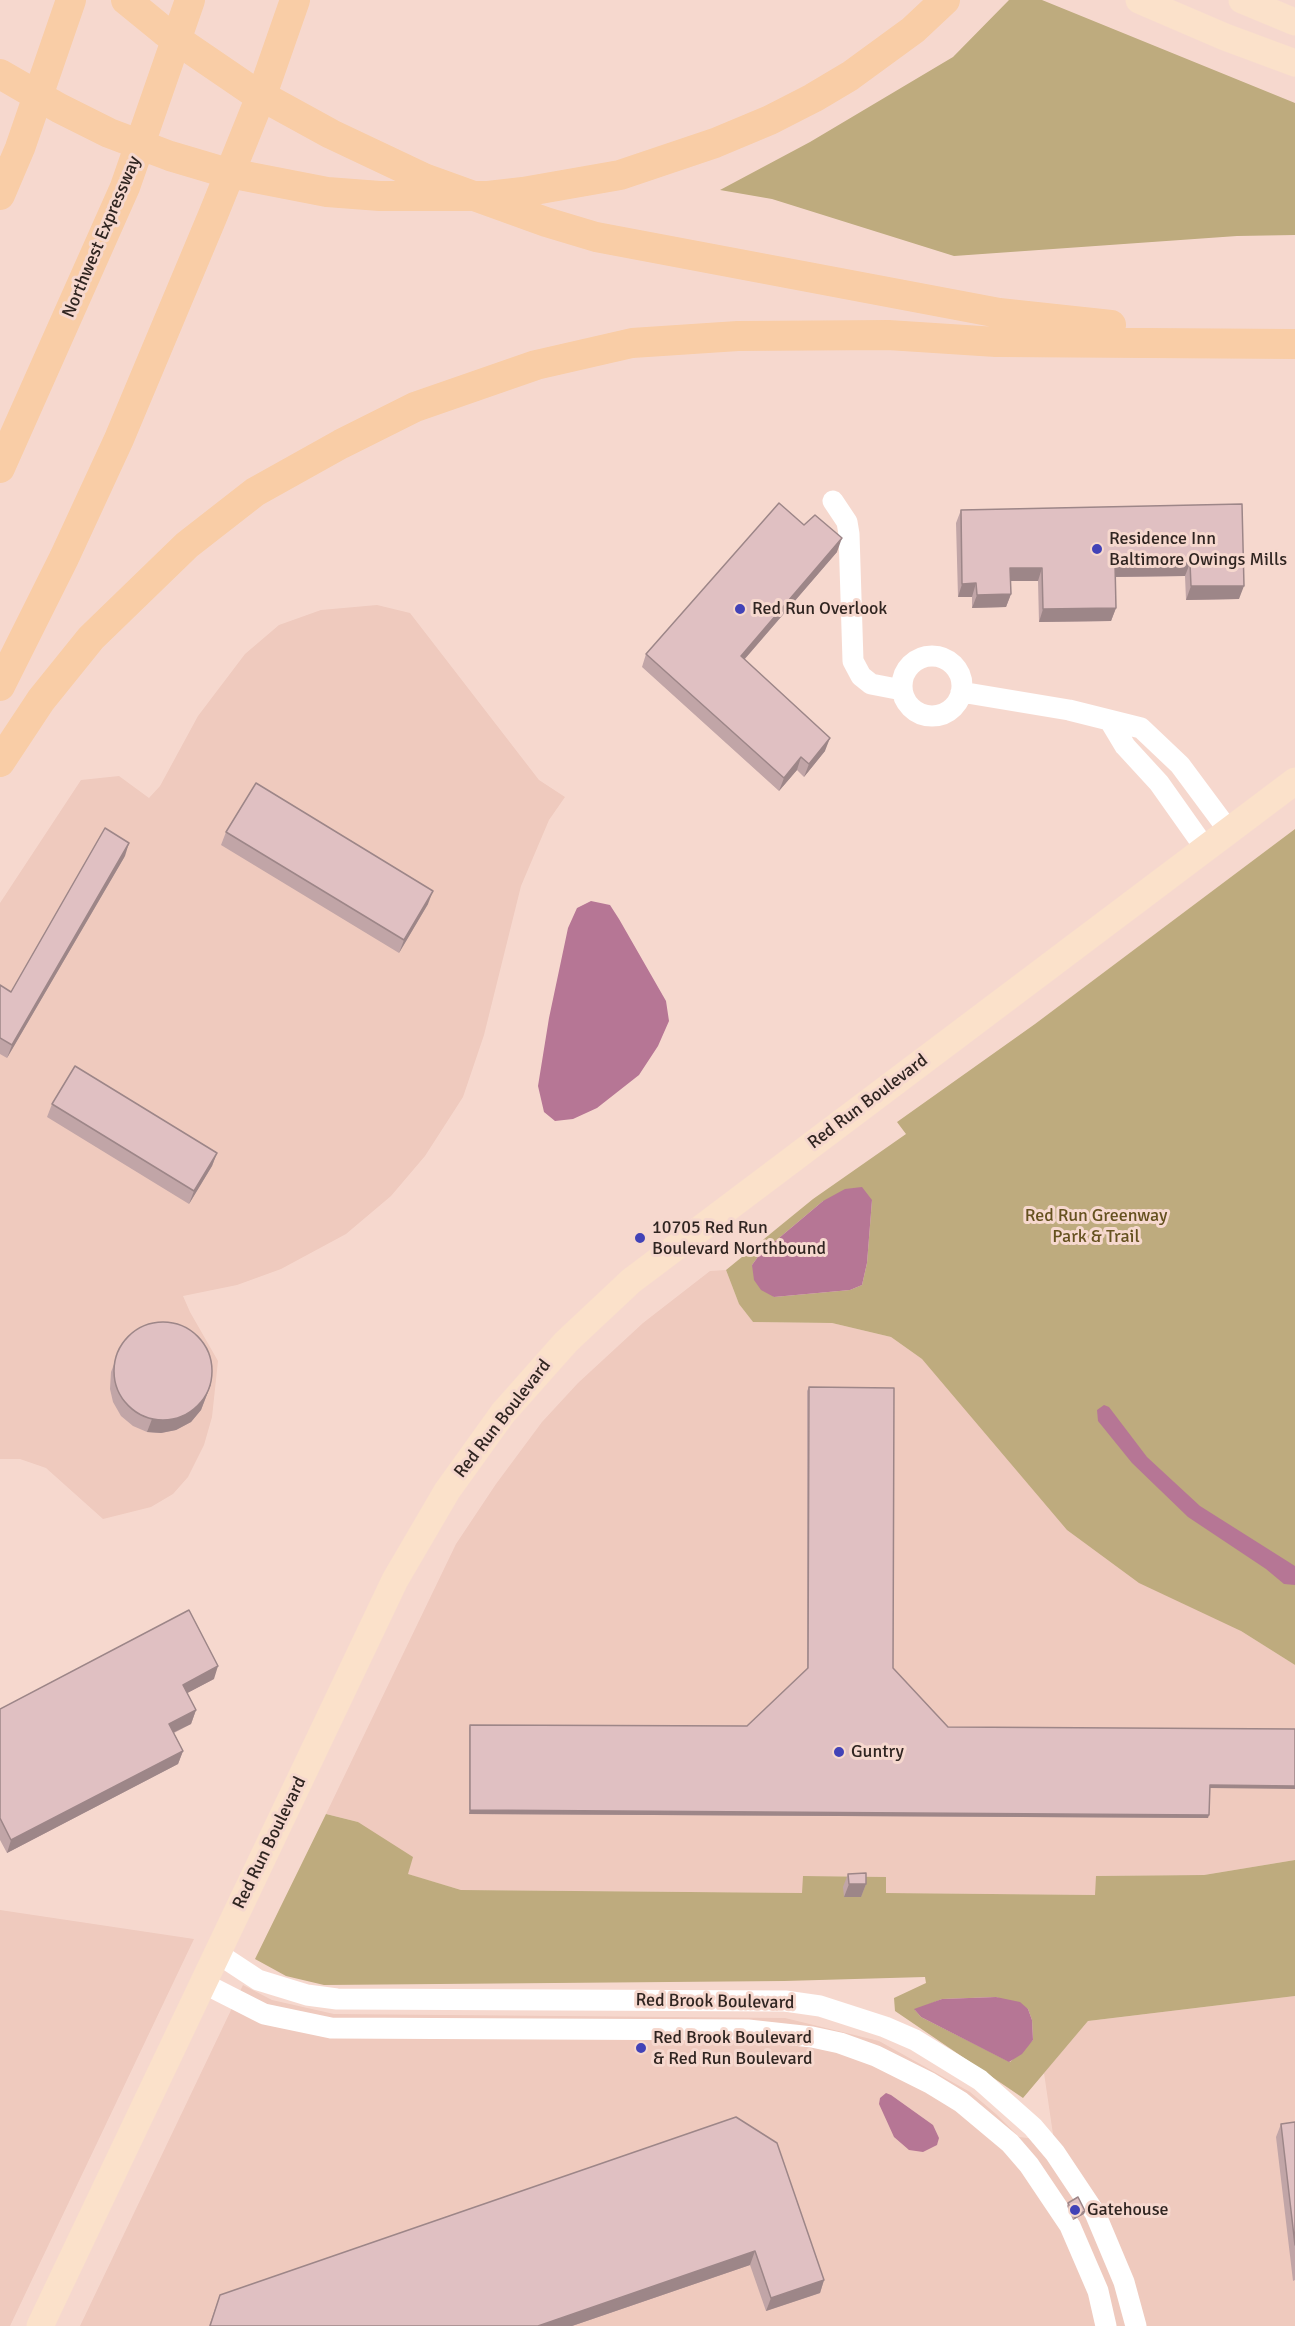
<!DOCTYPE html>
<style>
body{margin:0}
canvas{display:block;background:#f6d8ce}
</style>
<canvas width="1295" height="2326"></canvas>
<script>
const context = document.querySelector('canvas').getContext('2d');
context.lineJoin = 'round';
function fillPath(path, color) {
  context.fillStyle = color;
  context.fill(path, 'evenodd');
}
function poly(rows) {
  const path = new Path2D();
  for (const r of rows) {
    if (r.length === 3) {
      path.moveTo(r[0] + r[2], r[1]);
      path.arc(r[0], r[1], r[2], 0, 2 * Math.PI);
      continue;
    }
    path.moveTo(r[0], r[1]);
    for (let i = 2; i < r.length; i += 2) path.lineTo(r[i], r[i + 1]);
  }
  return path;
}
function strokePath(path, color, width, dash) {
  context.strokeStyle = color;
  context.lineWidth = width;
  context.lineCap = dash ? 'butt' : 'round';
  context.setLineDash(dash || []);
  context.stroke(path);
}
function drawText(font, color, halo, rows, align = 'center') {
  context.font = font + ' Signika,sans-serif';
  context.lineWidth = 6;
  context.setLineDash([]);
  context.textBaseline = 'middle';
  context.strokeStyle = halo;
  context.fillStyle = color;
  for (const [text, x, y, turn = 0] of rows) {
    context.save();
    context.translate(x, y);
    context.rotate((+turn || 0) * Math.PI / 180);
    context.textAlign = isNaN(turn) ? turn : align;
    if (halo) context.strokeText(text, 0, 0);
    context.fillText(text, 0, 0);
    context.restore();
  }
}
fillPath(poly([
 [377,605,410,613,539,780,565,797,549,820,521,886,484,1035,463,1097,425,1156,391,1196,346,1234,281,1269,237,1285,183,1296,190,1312,218,1361,212,1417,204,1445,188,1477,173,1494,151,1507,103,1519,46,1468,20,1459,0,1459,0,903,81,780,119,776,149,798,160,786,198,716,245,654,279,625,321,610],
 [726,1270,739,1304,753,1322,832,1323,891,1337,922,1359,1241,1631,1295,1665,1295,1860,1204,1875,1096,1876,1096,1895,886,1893,885,1877,803,1876,803,1893,461,1890,407,1874,358,1822,326,1814,456,1544,496,1484,542,1422,578,1383,643,1323,710,1271],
 [0,1910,194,1939,10,2326,0,2326],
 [243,1985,272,2000,334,2014,785,2018,879,2041,970,2092,996,2114,1019,2137,1054,2141,1044,2073,1088,2021,1295,1996,1295,2326,80,2326]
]), '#efcabe');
fillPath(poly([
 [1009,0,1042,0,1295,103,1295,235,1237,236,954,256,772,199,720,190,810,142,953,57],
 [1295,829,1295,1665,1241,1631,1139,1583,1067,1530,922,1359,891,1337,832,1323,753,1322,739,1304,726,1270,813,1199,906,1134,897,1122,1035,1024],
 [872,1200,867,1263,862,1285,850,1290,774,1297,752,1265,760,1254,823,1201],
 [326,1814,358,1822,413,1857,408,1874,461,1890,802,1893,803,1876,886,1877,886,1893,1095,1895,1096,1876,1204,1875,1295,1860,1295,1996,1088,2021,1023,2098,895,2011,894,1998,926,1983,925,1977,784,1981,324,1985,286,1976,255,1959],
 [996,1997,1028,2009,1032,2020,1033,2040,1010,2062,921,2017,915,2010,942,1999]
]), '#beab7e');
fillPath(poly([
 [591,901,610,905,619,919,666,1001,669,1021,658,1046,639,1075,597,1108,573,1119,555,1121,544,1112,538,1086,549,1018,568,928,577,908],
 [862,1187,872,1200,867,1263,862,1285,850,1290,774,1297,761,1290,754,1280,752,1265,760,1254,823,1201,845,1189],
 [1104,1405,1109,1407,1147,1457,1200,1506,1295,1566,1295,1585,1284,1584,1266,1569,1188,1517,1132,1463,1098,1421,1097,1410],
 [996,1997,1020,2002,1028,2009,1032,2020,1033,2040,1022,2054,1009,2062,921,2017,914,2009,942,1999],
 [886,2093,891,2095,933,2125,939,2138,937,2145,923,2152,909,2150,894,2137,879,2104,880,2098]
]), '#b67695');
strokePath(poly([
 [833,501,847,522,849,534,853,661,861,676,871,684,902,690],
 [932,686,30],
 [961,692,1069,710,1141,728,1180,765,1229,831],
 [1110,721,1125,746,1159,783,1205,848],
 [217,1953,258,1980,307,1995,337,1999,785,2001,820,2006,885,2027,915,2040,980,2080,1033,2127,1055,2153,1095,2213,1124,2282,1136,2326],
 [203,1983,264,2014,331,2028,748,2030,812,2037,840,2043,876,2056,930,2083,961,2102,1010,2143,1029,2165,1070,2226,1098,2291,1106,2326]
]), '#fff', 21);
strokePath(poly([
 [1139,0,1225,37,1295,63],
 [1242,0,1295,22],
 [40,2326,395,1580,447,1491,503,1413,566,1342,631,1281,1295,781]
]), '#fbe1ca', 27);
strokePath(poly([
 [126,0,164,31,249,89,331,134,424,178,546,222,596,237,999,313,1111,325],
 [0,74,59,108,109,133,170,156,224,172,327,192,380,196,488,196,523,192,620,175,715,143,770,120,813,98,850,76,913,30,945,0],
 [0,195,20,148,71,0],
 [0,468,125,187,190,0],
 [0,686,64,558,119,439,213,215,265,86,295,0],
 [0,762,41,700,91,638,187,545,255,492,341,444,415,407,536,365,632,343,738,336,888,335,996,342,1295,344]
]), '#f9cda6', 30);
fillPath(poly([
 [1242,504,1239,599,1186,600,1185,576,1115,577,1116,608,1111,621,1039,622,1038,581,1010,581,1011,594,1006,607,972,608,972,597,958,597,956,523,961,510],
 [804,525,837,552,744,660,825,751,804,777,797,770,779,791,642,667,646,654],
 [226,832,428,904,399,953,221,845],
 [125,856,7,1058,0,1054,0,985,11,992],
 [52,1104,217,1153,212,1166,189,1204,47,1117],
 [116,1359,211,1384,201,1410,191,1422,176,1430,161,1433,147,1432,133,1426,121,1416,113,1402,110,1389,111,1372],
 [809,1387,893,1668,948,1727,1210,1788,1208,1818,469,1814,469,1728,470,1725,747,1726,807,1670,807,1391],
 [214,1679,187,1693,196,1710,191,1724,174,1733,183,1751,178,1764,7,1853,0,1840,0,1709],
 [848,1874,866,1884,861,1897,844,1897,843,1887],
 [736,2117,824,2280,820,2293,766,2311,750,2265,572,2326,209,2326,220,2295],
 [1295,2122,1295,2280,1293,2281,1276,2137,1281,2124],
 [1068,2203,1085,2211,1084,2214,1073,2220,1067,2206]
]), '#c1a5a7');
fillPath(poly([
 [842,538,837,552,736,669,741,656],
 [1190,563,1185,576,1110,577,1115,564],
 [1010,568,1042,568,1038,581,1005,581],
 [976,583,972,597,958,597,962,584],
 [1191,586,1244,586,1239,599,1186,600],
 [1011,594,1006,607,972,608,977,595],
 [1116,608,1111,621,1039,622,1043,609],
 [830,738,825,751,804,777,809,764],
 [801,757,797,770,779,791,784,778],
 [129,843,125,856,7,1058,12,1045],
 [433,891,428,904,399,953,404,940],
 [217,1153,212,1166,189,1204,194,1191],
 [211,1384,201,1410,191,1422,176,1430,161,1433,147,1432,152,1419],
 [218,1666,214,1679,178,1698,183,1685],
 [196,1710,191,1724,164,1737,169,1724],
 [183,1751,178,1764,7,1853,11,1840],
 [1210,1785,1295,1786,1295,1789,1209,1788],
 [470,1810,1209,1815,1208,1818,469,1814],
 [849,1884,866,1884,861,1897,844,1897],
 [1085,2211,1084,2214,1073,2220,1075,2217],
 [755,2251,750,2265,572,2326,538,2326],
 [824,2280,820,2293,766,2311,771,2298]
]), '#9d8688');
const building = poly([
 [779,503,804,525,815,515,842,538,741,656,830,738,809,764,801,757,784,778,646,654,779,503],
 [1242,504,1244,586,1191,586,1190,563,1115,564,1116,608,1043,609,1042,568,1010,568,1011,594,977,595,976,583,962,584,961,510,1242,504],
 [256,783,433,891,404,940,226,832,256,783],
 [105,828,129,843,12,1045,0,1038,0,985,11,992,105,828],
 [75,1066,217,1153,194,1191,52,1104,75,1066],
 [163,1371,49],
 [809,1387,894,1388,893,1668,948,1727,1295,1729,1295,1786,1210,1785,1209,1815,470,1810,470,1725,747,1726,808,1668,809,1387],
 [189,1610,218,1666,183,1685,196,1710,169,1724,183,1751,11,1840,0,1818,0,1709,189,1610],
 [866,1873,866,1884,849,1884,848,1874,866,1873],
 [736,2117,777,2143,824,2280,771,2298,755,2251,538,2326,210,2326,220,2295,736,2117],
 [1295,2122,1295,2245,1281,2124,1295,2122],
 [1078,2197,1085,2211,1075,2217,1068,2203,1078,2197]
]);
fillPath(building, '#e0c0c2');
strokePath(building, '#9d8688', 1.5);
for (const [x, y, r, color] of [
 [1097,549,6,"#4242b7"],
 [740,609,6,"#4242b7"],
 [640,1238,6,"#4242b7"],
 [839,1752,6,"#4242b7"],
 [641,2048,6,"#4242b7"],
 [1075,2210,6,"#4242b7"]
]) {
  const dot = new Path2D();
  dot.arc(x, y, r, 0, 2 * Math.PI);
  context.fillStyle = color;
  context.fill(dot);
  strokePath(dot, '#f6d8ce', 2);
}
drawText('18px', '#302521', '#f6d8ce', [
 ["Northwest Expressway",102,237,-67],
 ["Red Run Boulevard",868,1102,-37],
 ["Red Run Boulevard",503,1419,-52],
 ["Red Run Boulevard",270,1843,-64],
 ["Red Brook Boulevard",715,2002,1]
]);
drawText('18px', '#302521', '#f6d8ce', [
 ["Residence Inn",1109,539],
 ["Baltimore Owings Mills",1109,560],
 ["Red Run Overlook",752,609],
 ["10705 Red Run",652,1228],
 ["Boulevard Northbound",652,1249],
 ["Guntry",851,1752],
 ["Red Brook Boulevard",653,2038],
 ["& Red Run Boulevard",653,2059],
 ["Gatehouse",1087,2210]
], 'left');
drawText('18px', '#65511f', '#f6d8ce', [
 ["Red Run Greenway",1096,1216],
 ["Park & Trail",1096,1237]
]);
</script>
